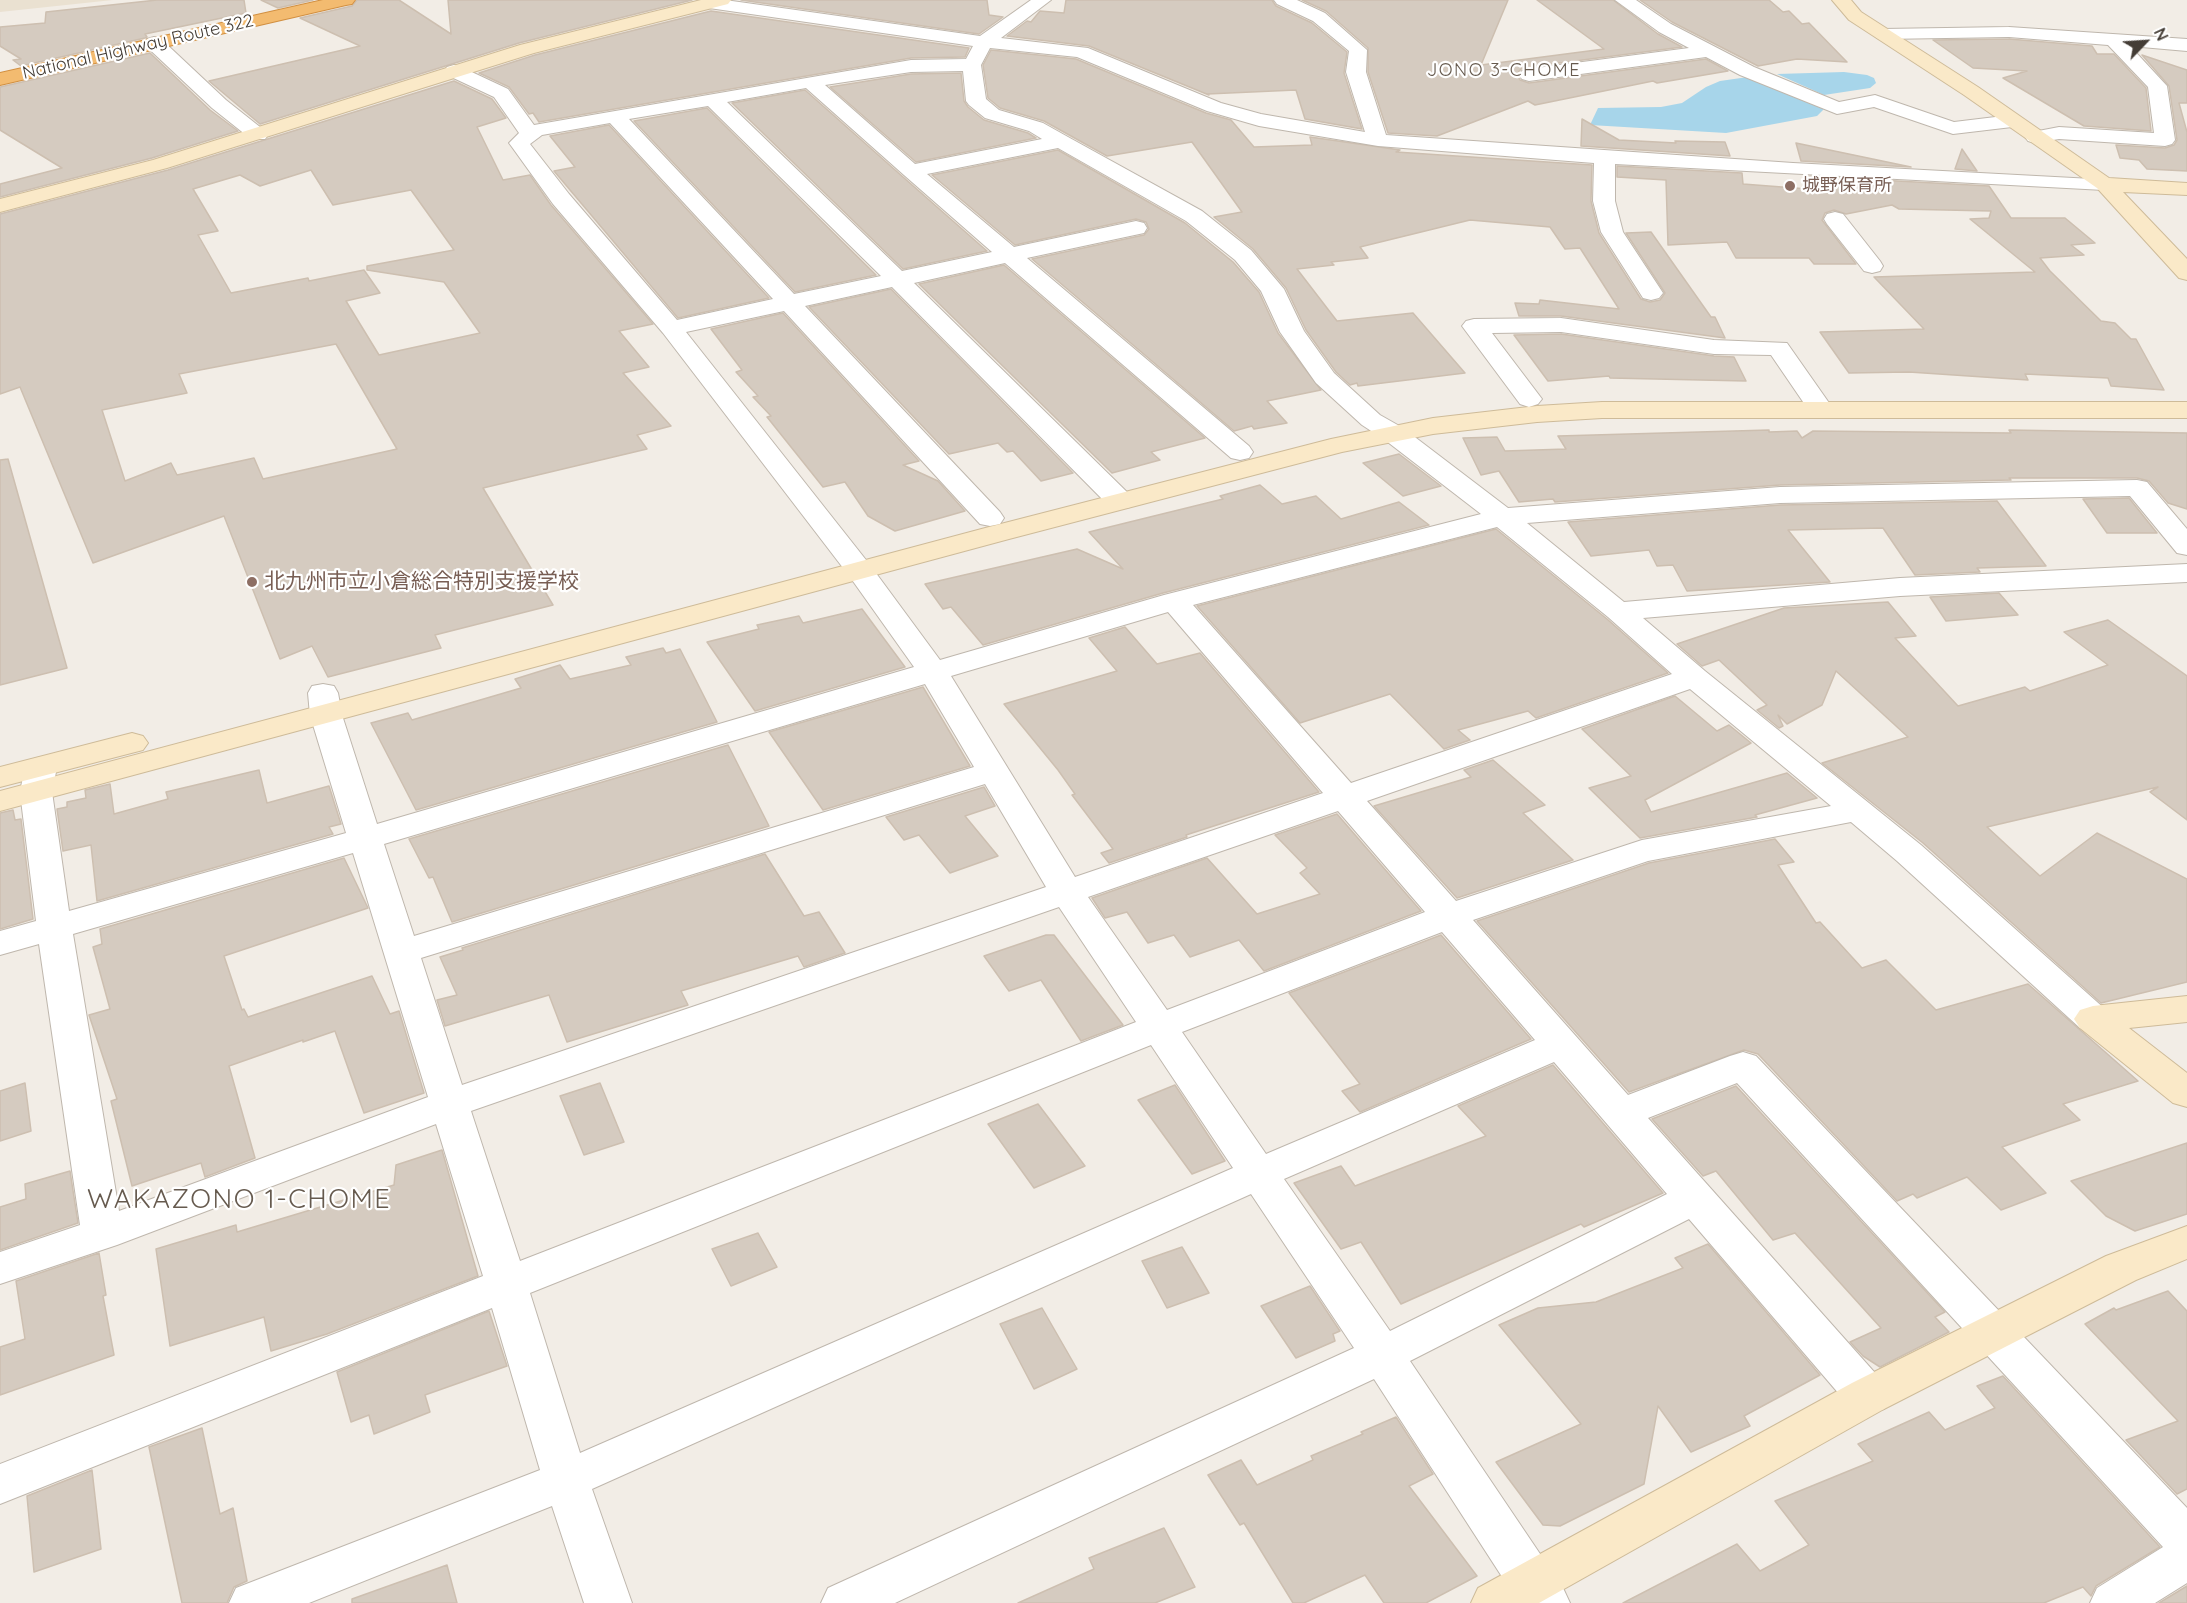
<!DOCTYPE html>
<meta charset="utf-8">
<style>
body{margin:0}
#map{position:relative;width:2187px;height:1603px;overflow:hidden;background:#f2ede6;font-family:Quicksand,sans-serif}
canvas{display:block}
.north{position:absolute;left:2115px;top:12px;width:60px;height:60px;-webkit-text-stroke:4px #fff;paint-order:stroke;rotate:65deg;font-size:16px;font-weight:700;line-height:24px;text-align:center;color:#443d36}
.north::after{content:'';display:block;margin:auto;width:21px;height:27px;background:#443d36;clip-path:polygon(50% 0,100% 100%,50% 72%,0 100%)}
</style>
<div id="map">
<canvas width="2187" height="1603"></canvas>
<div class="north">N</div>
</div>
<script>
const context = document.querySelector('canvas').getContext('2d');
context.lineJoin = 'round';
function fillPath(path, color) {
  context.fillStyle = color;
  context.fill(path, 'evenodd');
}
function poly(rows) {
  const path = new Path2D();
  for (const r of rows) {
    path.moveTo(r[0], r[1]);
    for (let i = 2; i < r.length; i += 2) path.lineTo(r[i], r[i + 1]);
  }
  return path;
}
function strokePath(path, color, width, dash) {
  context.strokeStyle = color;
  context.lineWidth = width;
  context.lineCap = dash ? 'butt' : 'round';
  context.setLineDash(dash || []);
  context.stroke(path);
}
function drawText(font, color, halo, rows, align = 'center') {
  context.font = font + ' Quicksand,"Noto Sans JP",sans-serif';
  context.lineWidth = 4.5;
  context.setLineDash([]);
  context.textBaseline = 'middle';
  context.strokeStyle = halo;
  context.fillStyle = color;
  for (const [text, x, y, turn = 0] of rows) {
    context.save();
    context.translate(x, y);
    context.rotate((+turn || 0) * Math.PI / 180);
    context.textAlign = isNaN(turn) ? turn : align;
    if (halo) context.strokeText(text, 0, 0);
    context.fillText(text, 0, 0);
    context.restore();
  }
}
fillPath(poly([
 [0,0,113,0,0,12]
]), '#eae1d1');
fillPath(poly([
 [1844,72,1867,75,1874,78,1876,83,1870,88,1824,95,1777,74],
 [1748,77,1824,109,1817,116,1726,133,1590,125,1598,108,1661,107,1682,103,1706,87,1720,81]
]), '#a7d5ea');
const building = poly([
 [157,0,244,0,246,13,145,34,147,37,145,38,21,66,13,60,21,59,0,46,0,27,45,23,46,12,157,0],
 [261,0,313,0,278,8,261,0],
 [357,0,399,0,451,34,448,0,692,0,519,43,260,124,209,81,360,46,300,18,352,6,357,0],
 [741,0,987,0,989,15,1003,17,979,34,741,0],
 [1066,0,1272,0,1276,6,1312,23,1347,52,1344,73,1362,129,1305,119,1296,90,1207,94,1209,95,1089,46,1007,36,1027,21,1031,22,1040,11,1064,13,1066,0],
 [1302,0,1508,0,1481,65,1604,49,1537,0,1613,0,1658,34,1682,47,1529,67,1521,69,1517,74,1520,80,1529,83,1706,59,1728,71,1657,83,1653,81,1535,105,1528,101,1437,136,1388,133,1368,72,1368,48,1326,11,1302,0],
 [1640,0,1769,0,1783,12,1789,11,1802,24,1809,23,1847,62,1797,59,1758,66,1672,22,1640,0],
 [711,11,969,48,965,57,911,58,539,122,533,113,529,114,509,87,479,73,535,55,711,11],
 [2009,39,2092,46,2097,54,2114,54,2146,88,2151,131,2084,126,2003,78,2027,71,1973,68,1933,40,2009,39],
 [991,50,1076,59,1206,113,1231,120,1254,147,1312,145,1310,137,1400,150,1396,152,1592,165,1591,201,1599,233,1641,299,1650,302,1660,300,1665,293,1626,233,1651,232,1711,317,1715,317,1725,338,1561,316,1519,316,1515,303,1539,304,1540,300,1619,309,1580,248,1565,249,1550,227,1470,220,1360,247,1368,258,1331,262,1334,265,1297,269,1337,321,1413,313,1465,373,1358,386,1357,383,1350,385,1336,372,1306,330,1286,288,1253,249,1214,217,1242,212,1192,142,1107,156,1044,121,1000,108,988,98,983,65,991,50],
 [150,53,210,110,238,131,152,158,0,197,0,184,62,168,0,130,0,87,150,53],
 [2142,55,2187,70,2187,103,2179,103,2187,132,2187,171,2147,169,2139,160,2120,158,2116,145,2165,148,2174,145,2177,140,2169,86,2142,55],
 [961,73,964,101,968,107,984,120,1028,133,1036,138,916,162,830,87,911,74,961,73],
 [454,81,492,99,506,118,477,127,503,180,530,175,551,205,653,324,619,331,649,367,623,373,671,426,637,435,647,449,483,488,553,605,435,635,441,648,328,677,312,646,280,659,224,516,93,563,20,387,0,394,0,214,168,170,454,81],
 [311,170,333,205,411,190,454,250,367,266,367,270,444,282,480,333,379,355,346,301,380,293,364,270,309,281,308,278,231,293,198,235,218,231,193,189,240,175,260,186,311,170],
 [336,344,397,449,263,479,254,458,177,475,171,463,125,481,102,410,187,393,179,374,336,344],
 [805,90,903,177,987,251,903,269,732,103,805,90],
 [707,108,876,275,795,292,634,121,707,108],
 [1582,119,1619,140,1676,143,1675,141,1725,142,1730,156,1581,146,1582,119],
 [609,125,769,298,678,318,554,171,575,167,550,136,609,125],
 [1796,143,1911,167,1801,161,1796,143],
 [1962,149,1977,171,1955,169,1962,149],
 [1058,150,1185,223,1233,262,1259,292,1278,333,1321,390,1267,401,1287,423,1254,429,1252,426,1234,431,1032,259,1144,235,1149,229,1146,222,1136,219,1015,245,932,175,1058,150],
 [1617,166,1742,173,1743,184,1808,189,1805,176,1989,186,2011,218,2065,218,2095,243,2071,245,2084,255,2040,258,2050,271,2101,321,2115,323,2131,339,2136,339,2164,390,2111,386,2108,378,2025,374,2028,380,1909,372,1849,373,1820,332,1924,329,1874,277,2035,272,1970,219,1989,218,1991,211,1899,209,1892,205,1846,214,1834,210,1825,213,1822,220,1856,264,1814,264,1809,258,1736,258,1727,242,1668,245,1666,180,1617,177,1617,166],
 [1004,265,1205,438,1151,452,1160,460,1112,473,919,284,1004,265],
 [891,289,1073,473,1041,481,1013,451,1007,452,998,443,949,454,809,307,891,289],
 [783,313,919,461,903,465,938,481,965,511,895,531,868,516,845,482,823,487,767,417,771,416,753,397,758,396,736,372,742,370,711,329,783,313],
 [1561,334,1714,356,1734,357,1746,381,1610,378,1609,376,1548,381,1514,335,1561,334],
 [1769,430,1769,432,1797,431,1802,438,1813,431,2011,433,2009,430,2187,433,2187,509,2168,503,2149,481,2137,478,2009,478,2011,480,1780,485,1555,502,1553,499,1519,502,1499,471,1481,475,1463,438,1497,437,1505,451,1566,449,1558,436,1769,430],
 [1399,454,1441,486,1403,496,1363,463,1399,454],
 [8,459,67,668,0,685,0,460,8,459],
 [1260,485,1282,504,1316,496,1341,519,1399,502,1429,525,1163,593,983,645,951,607,943,609,925,584,1077,549,1123,569,1089,532,1223,499,1220,496,1260,485],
 [2129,498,2157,533,2107,533,2083,499,2129,498],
 [1997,501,2046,566,1977,568,1980,572,1915,575,1883,528,1788,530,1830,582,1687,591,1673,565,1657,566,1649,550,1591,556,1568,522,1780,505,1997,501],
 [1496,529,1607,619,1668,673,1536,718,1528,711,1458,730,1470,740,1444,749,1390,694,1300,723,1197,606,1496,529],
 [1999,593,2018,615,1946,621,1930,597,1999,593],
 [1888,602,1916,636,1895,638,1958,706,2025,687,2030,691,2108,665,2064,632,2108,620,2187,676,2187,820,2150,792,2158,787,1987,827,2040,876,2097,833,2187,879,2187,982,2101,1003,1923,843,1822,763,1908,737,1836,671,1822,705,1787,724,1778,715,1783,726,1779,728,1757,710,1767,705,1719,660,1702,666,1677,644,1784,608,1888,602],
 [862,609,905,667,755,711,707,642,759,629,757,625,799,616,803,623,862,609],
 [1125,627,1157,664,1200,653,1319,792,1186,835,1187,837,1109,863,1101,853,1113,849,1072,795,1075,794,1058,770,1004,704,1117,671,1089,638,1125,627],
 [663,648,666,653,680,649,717,722,416,810,371,723,408,713,412,720,521,688,515,679,560,665,570,679,631,665,626,657,663,648],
 [923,687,970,766,823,810,769,732,923,687],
 [1675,696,1717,731,1729,725,1751,743,1645,800,1651,812,1787,773,1817,798,1755,815,1757,817,1640,838,1589,788,1631,776,1582,729,1675,696],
 [728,745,769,826,452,922,433,877,429,878,409,839,728,745],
 [1493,760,1545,805,1523,813,1573,860,1457,898,1374,806,1471,777,1464,770,1493,760],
 [259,770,267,803,329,786,341,824,329,827,333,834,97,901,91,845,63,851,57,809,67,807,67,802,86,798,85,790,110,784,114,814,168,799,166,792,259,770],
 [984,787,995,806,965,816,998,856,950,873,919,835,904,840,886,817,984,787],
 [13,810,15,820,21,819,33,919,0,929,0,813,13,810],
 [1337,814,1421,911,1264,971,1239,940,1190,957,1174,935,1148,943,1127,912,1105,918,1092,898,1207,858,1257,914,1320,894,1300,873,1307,868,1275,835,1337,814],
 [1775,839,1794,862,1778,865,1816,923,1820,922,1862,968,1886,960,1936,1010,2028,984,2138,1081,2063,1104,2080,1120,2002,1147,2046,1193,2001,1210,1967,1177,1917,1198,1913,1194,1897,1201,1758,1054,1744,1050,1629,1092,1477,921,1649,863,1775,839],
 [765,854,804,916,819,912,845,953,804,967,798,956,681,991,688,1005,567,1042,549,995,445,1026,437,1000,457,995,440,957,463,950,462,948,765,854],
 [344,858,368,908,224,956,242,1010,244,1009,248,1017,372,976,390,1014,399,1011,424,1093,364,1113,335,1031,303,1042,303,1040,229,1066,255,1158,205,1177,201,1163,132,1186,111,1101,117,1099,89,1015,110,1009,93,947,102,944,100,929,344,858],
 [1046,935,1054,935,1123,1025,1081,1041,1041,980,1009,991,984,956,1046,935],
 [1441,935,1531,1039,1360,1112,1342,1091,1360,1084,1289,993,1441,935],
 [1553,1065,1663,1193,1584,1227,1581,1224,1401,1304,1361,1242,1341,1249,1294,1183,1341,1166,1355,1186,1486,1136,1458,1106,1553,1065],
 [25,1083,31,1131,0,1141,0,1091,25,1083],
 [600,1083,624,1142,584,1155,560,1096,600,1083],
 [1175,1085,1225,1161,1192,1174,1138,1100,1175,1085],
 [1736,1086,1945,1312,1935,1317,1949,1332,1880,1367,1863,1356,1850,1342,1881,1328,1795,1233,1773,1240,1716,1171,1703,1176,1652,1119,1736,1086],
 [1038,1104,1085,1166,1034,1188,988,1124,1038,1104],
 [2187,1143,2187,1214,2135,1231,2106,1216,2071,1181,2187,1143],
 [442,1150,478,1276,327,1334,271,1351,264,1317,170,1346,156,1249,236,1225,237,1232,394,1185,396,1165,442,1150],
 [70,1171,78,1223,0,1250,0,1207,26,1199,25,1184,70,1171],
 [758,1233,777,1267,731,1286,712,1249,758,1233],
 [1708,1244,1820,1375,1744,1416,1750,1426,1691,1452,1658,1406,1644,1484,1560,1526,1543,1525,1496,1462,1581,1424,1499,1325,1538,1308,1596,1302,1683,1268,1675,1258,1708,1244],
 [1182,1247,1209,1293,1167,1308,1142,1261,1182,1247],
 [99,1253,106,1295,103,1296,114,1355,0,1395,0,1347,25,1339,16,1281,99,1253],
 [1310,1286,1340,1331,1333,1334,1335,1341,1296,1358,1261,1306,1310,1286],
 [2168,1291,2187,1311,2187,1489,2177,1494,2126,1440,2178,1421,2085,1324,2114,1308,2116,1310,2168,1291],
 [1042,1308,1077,1369,1034,1389,1000,1324,1042,1308],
 [489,1311,507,1366,425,1395,430,1412,374,1434,369,1415,351,1422,337,1372,489,1311],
 [2003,1376,2160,1547,2096,1586,2091,1596,2083,1587,2044,1603,1623,1603,1737,1544,1760,1571,1809,1545,1775,1501,1873,1461,1858,1444,1929,1412,1945,1430,1995,1408,1977,1386,2003,1376],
 [1396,1417,1433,1474,1409,1486,1477,1576,1426,1603,1384,1603,1365,1575,1304,1603,1293,1603,1244,1523,1240,1525,1208,1475,1241,1460,1257,1485,1313,1460,1311,1456,1363,1434,1361,1432,1396,1417],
 [202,1428,220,1514,233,1508,247,1581,234,1587,227,1603,182,1603,149,1447,202,1428],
 [92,1470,101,1549,34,1572,27,1496,92,1470],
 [1164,1528,1195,1587,1155,1603,1018,1603,1094,1569,1089,1558,1164,1528],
 [447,1565,457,1603,352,1603,352,1599,447,1565],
 [2187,1586,2187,1603,2159,1603,2187,1586]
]);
fillPath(building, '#d5cbc0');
strokePath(building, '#cdbfb0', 1.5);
const street = poly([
 [702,0,725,0,980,36,1031,0,1051,0,1001,38,1088,48,1221,103,1261,114,1365,132,1346,72,1349,51,1313,21,1277,4,1274,0,1297,0,1325,13,1367,50,1366,72,1386,135,1793,163,2111,180,2115,184,2111,188,2104,190,1615,164,1615,201,1623,232,1663,293,1659,298,1651,300,1643,298,1601,232,1593,201,1594,163,1378,146,1259,126,1207,111,1077,57,990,48,981,65,986,99,999,110,1043,123,1068,137,1202,211,1251,250,1284,289,1304,331,1334,373,1380,415,1403,428,1508,508,1780,487,2137,480,2147,482,2187,529,2187,555,2177,553,2130,496,1780,503,1527,523,1624,602,1900,578,2187,564,2187,582,1900,596,1643,618,1705,671,1921,845,2106,1010,2112,1019,2106,1028,2093,1032,2080,1028,1897,861,1851,822,1648,861,1473,920,1628,1095,1730,1056,1743,1052,1756,1056,2187,1508,2187,1583,2155,1603,2090,1603,2097,1588,2163,1547,1737,1083,1648,1118,1884,1383,1890,1396,1884,1409,1868,1414,1852,1409,1689,1219,1410,1361,1563,1588,1570,1603,1519,1603,1374,1379,895,1603,821,1603,828,1588,1354,1348,1251,1194,592,1489,632,1603,584,1603,552,1506,309,1603,229,1603,236,1588,540,1470,492,1308,0,1504,0,1464,483,1276,436,1124,117,1245,0,1284,0,1252,80,1225,39,944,0,955,0,931,36,921,20,792,25,767,30,760,41,757,52,760,57,767,52,792,69,911,346,833,310,715,308,693,312,686,323,684,334,686,338,693,342,715,377,824,914,667,850,577,663,333,553,204,512,147,509,143,519,133,494,97,447,75,444,71,447,67,454,65,461,67,508,89,534,125,911,60,966,59,973,46,709,8,703,7,700,3,702,0],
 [963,71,966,101,969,105,985,118,1029,131,1042,139,915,164,825,85,911,72,963,71],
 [806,88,904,175,992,252,902,271,727,102,806,88],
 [708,106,881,276,794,294,629,119,708,106],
 [610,123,773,299,677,320,569,194,530,144,542,135,610,123],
 [1058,148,1186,221,1235,260,1261,291,1280,332,1316,383,1362,425,1385,440,1481,514,1164,595,940,660,870,565,686,332,784,311,980,524,990,526,1000,524,1004,518,1000,512,805,306,892,287,1110,507,1120,509,1130,507,1134,501,1130,495,914,283,1005,263,1231,458,1240,460,1249,458,1253,452,1249,446,1027,258,1144,233,1147,228,1144,223,1136,221,1014,247,927,174,1058,148],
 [1497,527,1608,617,1672,674,1351,783,1193,605,1497,527],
 [1168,612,1323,793,1075,877,951,676,1168,612],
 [925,684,974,767,414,936,384,844,925,684],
 [1690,689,1831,806,1642,840,1456,901,1367,801,1690,689],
 [985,784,1046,887,462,1085,421,958,985,784],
 [1338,811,1425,912,1167,1010,1088,897,1338,811],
 [353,853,428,1097,119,1211,73,934,353,853],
 [1059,907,1136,1022,520,1261,471,1111,1059,907],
 [1442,932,1535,1040,1266,1154,1182,1032,1442,932],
 [1151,1045,1233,1168,580,1453,530,1293,1151,1045],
 [1554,1062,1667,1194,1390,1331,1284,1179,1554,1062],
 [1615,0,1636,0,1671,24,1754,67,1839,102,1875,95,1954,122,2012,115,2019,117,2022,121,2019,125,2012,127,1953,134,1874,107,1837,114,1740,75,1706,57,1529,81,1522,79,1519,75,1522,71,1529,69,1689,48,1659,32,1615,0],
 [2009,27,2187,39,2187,51,2130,46,2167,86,2175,140,2172,144,2165,146,2059,139,2035,143,2028,141,2025,137,2028,133,2059,127,2154,133,2148,87,2108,45,2009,37,1883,39,1877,38,1874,34,1877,30,1883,29,2009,27],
 [154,37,161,39,226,100,265,131,268,135,265,139,251,139,212,108,147,47,145,43,147,39,154,37],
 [1835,212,1843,214,1880,261,1883,266,1880,271,1872,273,1864,271,1827,224,1824,219,1827,214,1835,212],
 [1561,318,1714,340,1787,343,1834,410,1830,415,1821,418,1812,415,1771,355,1714,354,1561,332,1492,333,1542,399,1538,404,1529,407,1520,404,1462,326,1466,321,1474,319,1561,318]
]);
const secondary = poly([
 [701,0,731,0,728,4,534,53,167,168,0,212,0,199,153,160,520,45,701,0],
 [1832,0,1851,0,1861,12,1978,87,2109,178,2187,183,2187,195,2123,192,2187,259,2187,280,2179,278,2097,188,1964,95,1849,20,1832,0],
 [1602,402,2187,402,2187,418,1602,418,1537,422,1433,434,1342,452,1009,539,0,811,0,791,989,527,1331,439,1433,418,1537,406,1602,402],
 [132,733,143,736,148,743,143,750,0,787,0,767,132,733],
 [2187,996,2187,1022,2129,1028,2187,1073,2187,1107,2173,1103,2080,1028,2074,1019,2080,1010,2093,1006,2187,996],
 [2187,1226,2187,1259,2136,1280,1884,1409,1539,1603,1471,1603,1478,1588,1852,1383,2106,1256,2187,1226]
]);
const highway = poly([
 [323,0,355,0,352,4,346,5,0,85,0,73,323,0]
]);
strokePath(street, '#bfb7ad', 2);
strokePath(secondary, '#cebb99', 2);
strokePath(highway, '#d18f41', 2);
fillPath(street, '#fff');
fillPath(secondary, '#fae9c8');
fillPath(highway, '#f3bb70');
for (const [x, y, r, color] of [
 [1790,186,6,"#8d6e63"],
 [252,582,6,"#8d6e63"]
]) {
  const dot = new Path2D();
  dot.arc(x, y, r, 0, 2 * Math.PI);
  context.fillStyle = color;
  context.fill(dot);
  strokePath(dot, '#fff', 2);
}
drawText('18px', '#443d36', '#fff', [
 ["National Highway Route 322",138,47,-13]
]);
context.letterSpacing = '1.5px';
drawText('18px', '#665a4e', '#fff', [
 ["JONO 3-CHOME",1504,71]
]);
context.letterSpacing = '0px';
drawText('18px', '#785e54', '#fff', [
 ["城野保育所",1802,186]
], 'left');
drawText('21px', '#785e54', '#fff', [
 ["北九州市立小倉総合特別支援学校",264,582]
], 'left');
context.letterSpacing = '1.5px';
drawText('27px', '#665a4e', '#fff', [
 ["WAKAZONO 1-CHOME",239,1200]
]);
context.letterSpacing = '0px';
</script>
